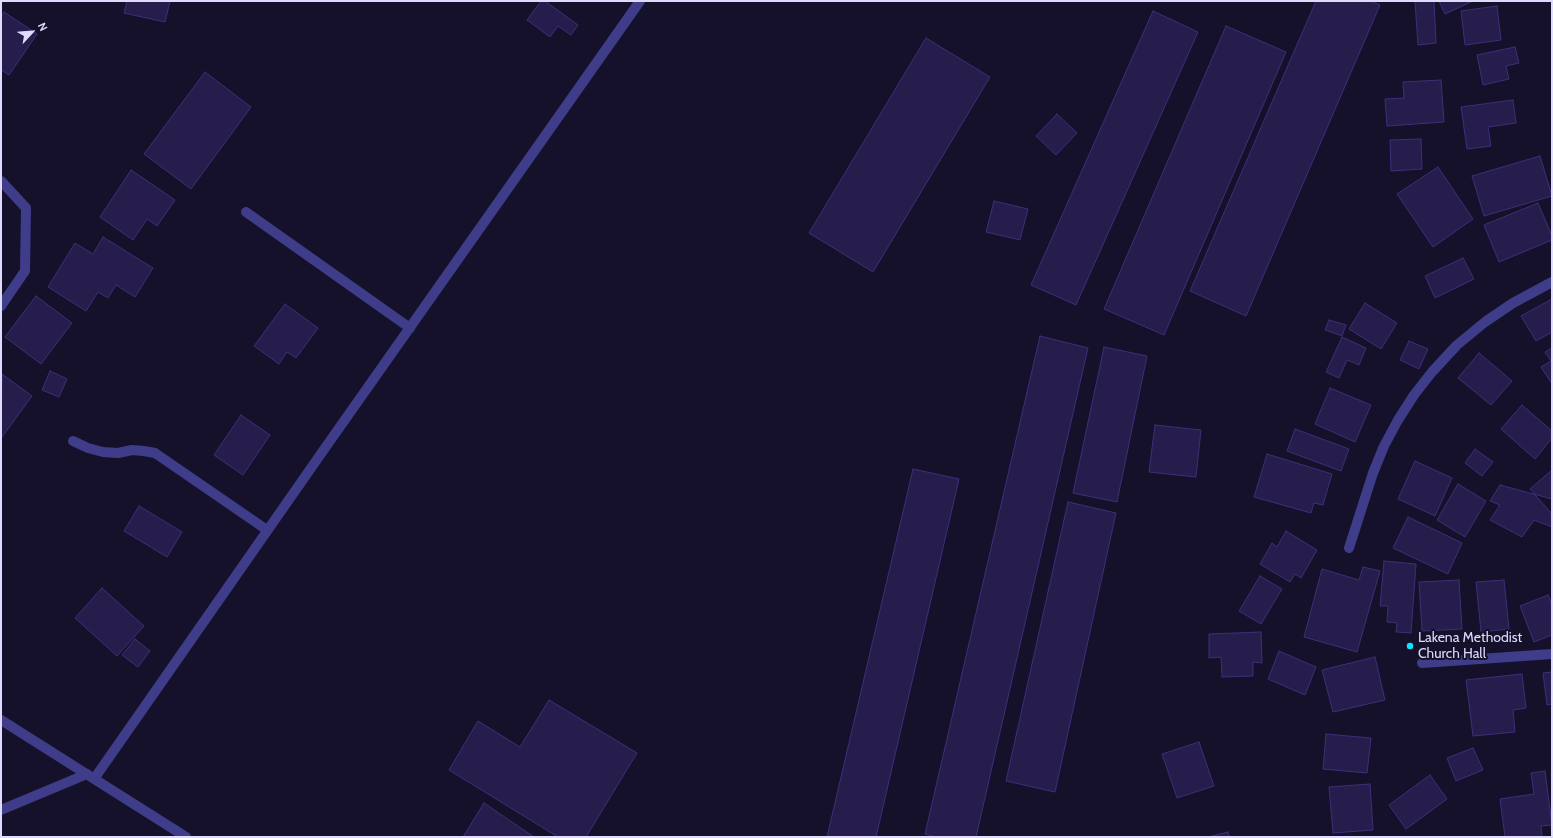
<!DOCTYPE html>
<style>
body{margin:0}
#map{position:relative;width:1553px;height:838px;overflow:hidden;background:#16112b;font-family:Cabin,sans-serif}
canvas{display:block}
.frame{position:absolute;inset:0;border:2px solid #dfdbff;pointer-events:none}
.north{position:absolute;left:12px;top:12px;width:40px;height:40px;-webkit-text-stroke:3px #16112b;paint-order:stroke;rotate:64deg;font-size:11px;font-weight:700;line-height:16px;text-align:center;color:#dfdbff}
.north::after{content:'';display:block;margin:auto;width:14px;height:18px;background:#dfdbff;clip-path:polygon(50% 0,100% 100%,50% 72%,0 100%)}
</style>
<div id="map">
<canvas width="1553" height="838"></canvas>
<div class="frame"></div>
<div class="north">N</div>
</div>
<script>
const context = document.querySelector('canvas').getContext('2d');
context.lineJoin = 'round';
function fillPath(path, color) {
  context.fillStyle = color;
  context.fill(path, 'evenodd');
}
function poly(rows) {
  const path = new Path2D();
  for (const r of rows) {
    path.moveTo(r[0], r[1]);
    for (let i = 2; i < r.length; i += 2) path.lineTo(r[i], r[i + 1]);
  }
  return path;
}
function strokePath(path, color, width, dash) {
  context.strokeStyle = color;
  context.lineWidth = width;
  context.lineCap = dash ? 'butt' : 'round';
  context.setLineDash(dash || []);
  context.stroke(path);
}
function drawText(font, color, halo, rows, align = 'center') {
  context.font = font + ' Cabin,sans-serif';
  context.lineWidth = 4;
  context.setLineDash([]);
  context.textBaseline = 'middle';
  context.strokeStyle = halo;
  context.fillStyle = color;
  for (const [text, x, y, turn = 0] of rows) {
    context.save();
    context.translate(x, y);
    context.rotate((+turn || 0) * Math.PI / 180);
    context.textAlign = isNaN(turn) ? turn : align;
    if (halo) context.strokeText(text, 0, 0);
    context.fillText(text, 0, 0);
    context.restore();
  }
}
const building = poly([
 [127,1,170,1,165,22,124,13,127,1],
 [541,1,545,1,578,25,571,35,558,26,550,37,527,20,541,1],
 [1316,1,1370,1,1380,5,1246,316,1190,291,1316,1],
 [1415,1,1434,1,1436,43,1418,45,1415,1],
 [1439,1,1473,1,1445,14,1439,1],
 [1497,6,1501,40,1465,45,1461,11,1497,6],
 [1153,11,1198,32,1076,305,1031,285,1153,11],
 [4,12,37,34,9,75,1,70,1,17,4,12],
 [1226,26,1286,52,1164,335,1104,309,1226,26],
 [926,38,990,77,873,272,809,233,926,38],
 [1515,47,1519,63,1506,66,1509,79,1483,85,1477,55,1515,47],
 [205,72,251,107,191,189,144,154,205,72],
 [1441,80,1444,122,1387,126,1385,99,1404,98,1403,82,1441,80],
 [1513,100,1516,123,1488,127,1491,146,1467,149,1461,107,1513,100],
 [1057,114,1077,133,1056,155,1036,136,1057,114],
 [1421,139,1422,169,1391,171,1390,140,1421,139],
 [1540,156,1552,196,1484,216,1472,176,1540,156],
 [1438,167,1473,219,1433,247,1397,194,1438,167],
 [131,170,175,200,157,226,147,219,133,240,100,217,131,170],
 [994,201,1028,209,1020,240,986,232,994,201],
 [1538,203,1552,236,1552,240,1499,262,1484,225,1538,203],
 [103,237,153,268,135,297,116,285,108,298,98,292,86,311,48,287,75,243,93,254,103,237],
 [1463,258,1474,279,1435,298,1425,276,1463,258],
 [36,296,72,323,41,364,5,337,36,296],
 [1552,299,1552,332,1536,341,1521,316,1552,299],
 [1365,303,1397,323,1381,349,1349,329,1365,303],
 [285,304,318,328,296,358,287,352,279,364,254,346,285,304],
 [1329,320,1346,325,1342,336,1325,330,1329,320],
 [1040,336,1088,348,976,837,936,837,925,834,1040,336],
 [1342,337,1366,348,1359,365,1347,360,1339,378,1326,372,1342,337],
 [1409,341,1428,349,1419,369,1400,360,1409,341],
 [1104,347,1147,356,1117,502,1073,493,1104,347],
 [1552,348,1552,384,1541,367,1551,361,1545,352,1552,348],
 [1479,353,1512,381,1491,405,1458,378,1479,353],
 [50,371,67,379,59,397,42,390,50,371],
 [2,374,32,396,2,437,1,436,2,374],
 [1330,388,1371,405,1355,442,1315,424,1330,388],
 [1522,405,1552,431,1552,438,1535,459,1501,429,1522,405],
 [241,415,270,435,243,475,214,455,241,415],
 [1155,425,1201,430,1196,477,1149,472,1155,425],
 [1295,429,1349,449,1341,471,1287,451,1295,429],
 [1475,449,1493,462,1482,476,1465,463,1475,449],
 [1267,454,1332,474,1323,505,1314,503,1311,513,1254,497,1267,454],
 [1415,461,1452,478,1435,516,1398,499,1415,461],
 [913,469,959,479,876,837,827,837,913,469],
 [1552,470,1552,514,1530,489,1552,470],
 [1458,484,1486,501,1465,537,1437,520,1458,484],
 [1500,485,1552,499,1552,527,1534,520,1522,537,1490,520,1500,505,1490,501,1500,485],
 [1068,502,1116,513,1055,792,1006,781,1068,502],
 [139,506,182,532,167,557,124,531,139,506],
 [1408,517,1462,543,1448,574,1393,548,1408,517],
 [1286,531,1317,550,1301,578,1295,574,1290,582,1260,564,1272,543,1277,547,1286,531],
 [1384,561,1416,564,1411,633,1396,632,1397,623,1387,622,1388,606,1380,606,1384,561],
 [1363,567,1380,571,1357,652,1304,637,1322,569,1359,580,1363,567],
 [1260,576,1282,589,1261,624,1239,611,1260,576],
 [1459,580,1462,629,1422,631,1419,582,1459,580],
 [1504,580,1509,629,1481,632,1476,582,1504,580],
 [102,588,144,626,117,656,75,618,102,588],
 [1548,595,1552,605,1552,635,1534,642,1520,606,1548,595],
 [1261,632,1262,663,1253,662,1253,676,1222,677,1221,657,1209,658,1209,634,1261,632],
 [135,639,150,651,138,667,122,655,135,639],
 [1279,651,1316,667,1305,695,1268,679,1279,651],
 [1375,657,1385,700,1333,712,1322,670,1375,657],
 [1552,672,1552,704,1547,705,1543,673,1552,672],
 [1522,674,1526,708,1513,710,1515,732,1473,736,1466,680,1522,674],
 [549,700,637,753,586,837,558,837,449,770,478,721,520,747,549,700],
 [1326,734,1371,738,1367,773,1323,769,1326,734],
 [1199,742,1214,786,1177,798,1162,754,1199,742],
 [1473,748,1483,770,1456,781,1447,758,1473,748],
 [1545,771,1552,825,1541,826,1542,837,1505,837,1500,799,1534,794,1531,773,1545,771],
 [1430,775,1447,799,1406,829,1389,805,1430,775],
 [1370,784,1373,830,1333,833,1329,787,1370,784],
 [484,803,534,837,463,837,484,803],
 [1228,832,1229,837,1208,837,1228,832]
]);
fillPath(building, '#271d4c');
strokePath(building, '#3e2f78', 1);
strokePath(poly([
 [246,212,410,328],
 [73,441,88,448,103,452,118,453,132,450,144,451,155,453,267,530]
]), '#3f3d8a', 10);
strokePath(poly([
 [1,181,26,208,25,271,1,306],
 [1349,548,1373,473,1384,446,1398,420,1414,395,1432,372,1457,345,1485,322,1513,303,1552,282],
 [1422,663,1552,654]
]), '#3f3d8a', 10);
strokePath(poly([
 [1,720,186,837],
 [94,779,325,448,640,1],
 [1,810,87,774]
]), '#3f3d8a', 10);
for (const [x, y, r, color] of [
 [1410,646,4,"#09e6fe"]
]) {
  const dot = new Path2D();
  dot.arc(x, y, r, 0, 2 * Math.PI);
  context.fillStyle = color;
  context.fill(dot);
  strokePath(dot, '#16112b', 1.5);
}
drawText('14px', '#dfdbff', '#16112b', [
 ["Lakena Methodist",1418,638],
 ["Church Hall",1418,654]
], 'left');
</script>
